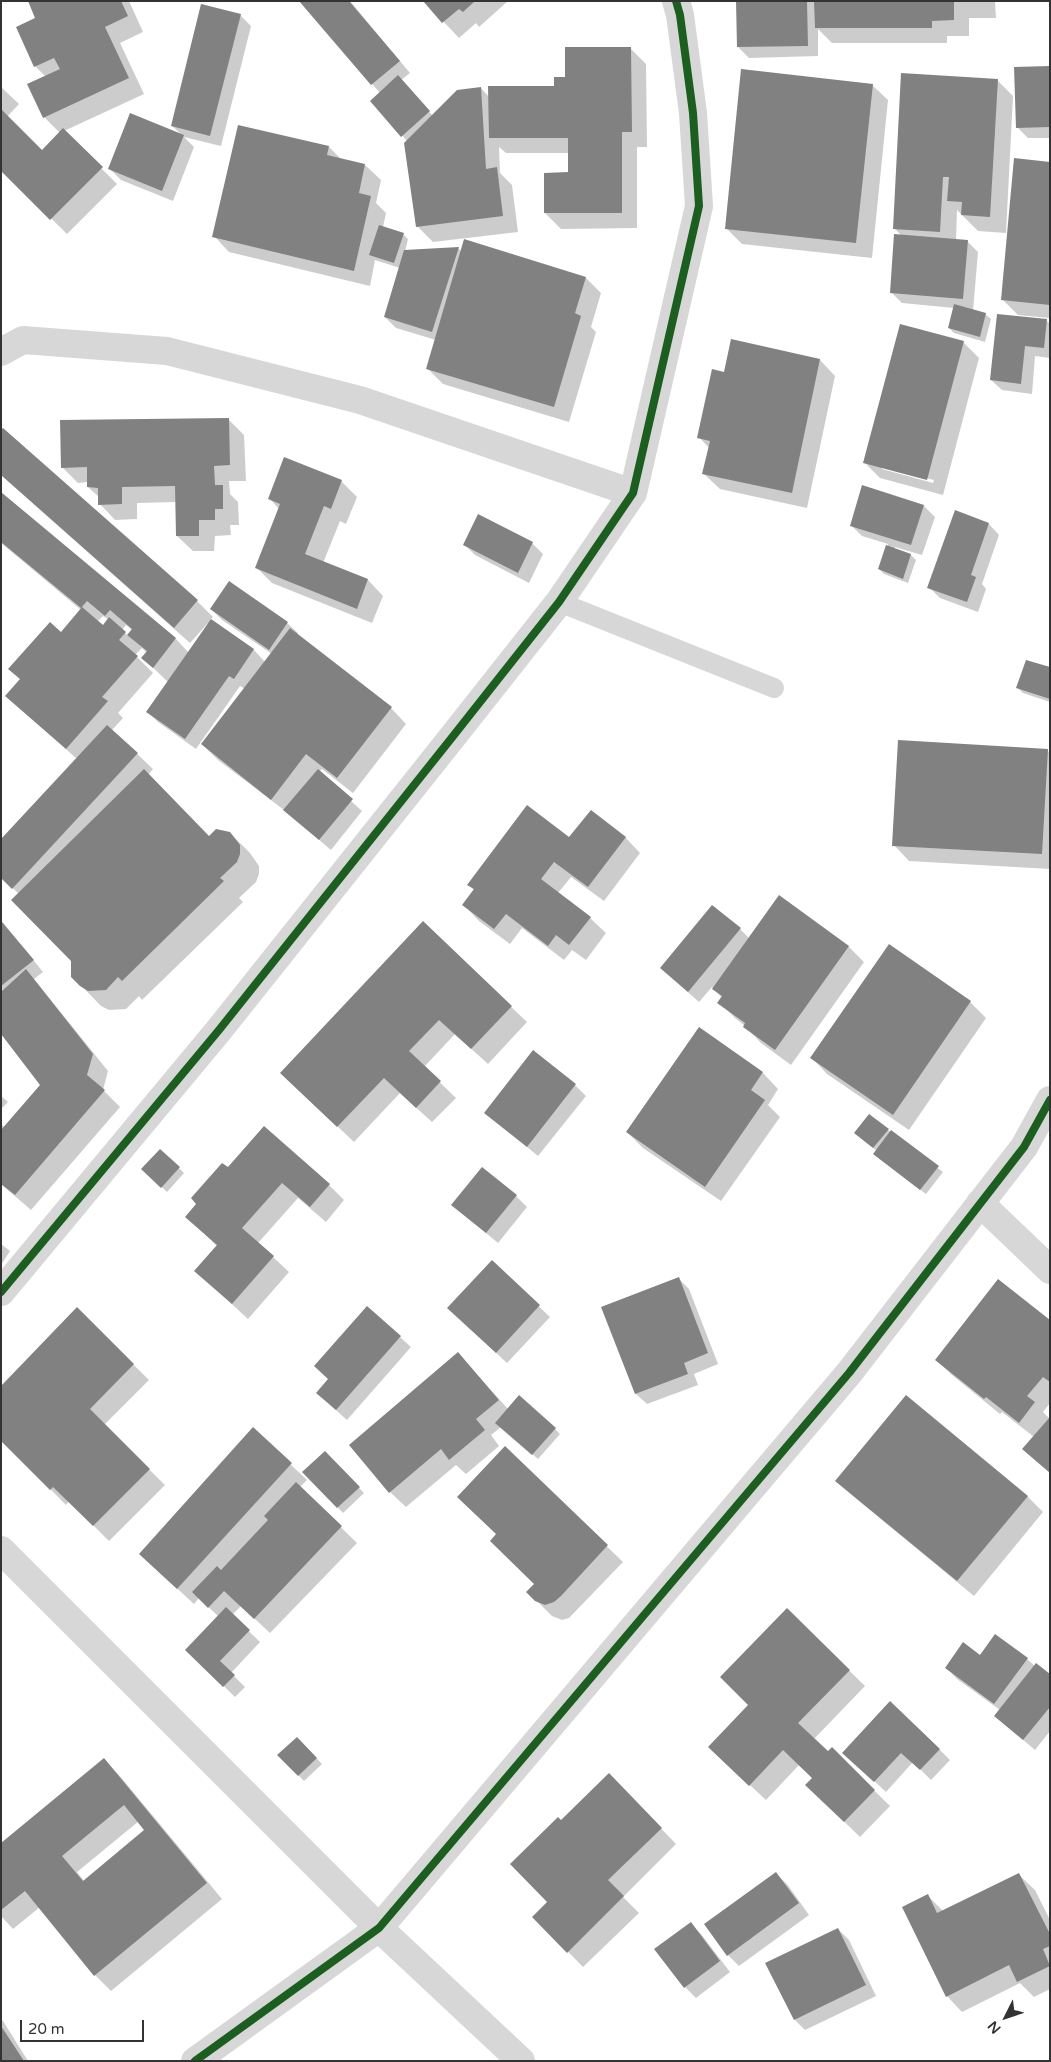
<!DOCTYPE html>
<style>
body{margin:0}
#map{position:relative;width:1051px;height:2062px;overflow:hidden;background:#fff;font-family:"Varela Round",sans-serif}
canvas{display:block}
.frame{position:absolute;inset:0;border:2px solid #333;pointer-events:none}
.north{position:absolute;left:981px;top:1992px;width:50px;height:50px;-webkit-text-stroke:4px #fff;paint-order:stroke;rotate:229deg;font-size:14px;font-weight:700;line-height:20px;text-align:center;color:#333}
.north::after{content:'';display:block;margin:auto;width:18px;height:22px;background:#333;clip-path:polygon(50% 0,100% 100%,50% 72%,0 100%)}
.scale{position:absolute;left:20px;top:2020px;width:124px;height:22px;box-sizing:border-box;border:2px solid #333;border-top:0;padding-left:6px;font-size:15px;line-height:18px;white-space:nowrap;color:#333;-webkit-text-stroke:4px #fff;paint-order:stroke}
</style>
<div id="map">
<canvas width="1051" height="2062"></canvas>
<div class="frame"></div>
<div class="north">N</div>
<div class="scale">20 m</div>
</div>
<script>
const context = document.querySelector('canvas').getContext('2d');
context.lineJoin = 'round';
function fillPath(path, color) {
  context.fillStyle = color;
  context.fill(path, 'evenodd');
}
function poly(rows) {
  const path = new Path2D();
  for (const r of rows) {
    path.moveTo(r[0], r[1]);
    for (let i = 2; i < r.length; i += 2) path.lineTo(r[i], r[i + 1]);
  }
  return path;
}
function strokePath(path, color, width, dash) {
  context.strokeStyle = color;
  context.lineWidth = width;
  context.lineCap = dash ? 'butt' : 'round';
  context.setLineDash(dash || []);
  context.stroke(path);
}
fillPath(poly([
 [29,1,129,1,143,32,120,43,144,94,64,131,117,184,67,234,1,169,1,87,19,104,7,117,42,152,60,133,44,117,46,77,35,66,37,18],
 [301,1,350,1,410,73,401,80,433,116,481,88,489,97,555,87,566,78,630,48,646,64,647,147,637,147,637,228,561,229,545,213,569,174,569,153,506,153,499,147,500,173,512,185,518,232,433,242,417,226,407,141,372,101,380,93],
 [424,1,508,1,479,27,476,23,459,38],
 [737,1,995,1,996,18,969,18,969,36,947,36,947,43,832,43,818,29,818,56,749,58,738,47],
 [240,15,251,26,221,146,184,137,194,147,173,201,121,180,110,169,182,135,172,126],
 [1050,67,1050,138,1028,138,1017,127],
 [997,80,1013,96,1006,233,978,231,957,210,956,240,967,241,978,252,973,311,985,314,991,319,985,342,954,333,949,328,954,308,902,303,891,292,901,235,894,228],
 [872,85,888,100,872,258,742,244,726,228],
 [329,147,341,159,365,165,381,180,376,203,386,213,383,227,403,234,408,239,405,251,458,248,462,252,586,278,601,293,591,327,596,332,569,422,443,384,427,368,436,340,396,328,385,317,400,268,375,260,370,286,229,252,214,236],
 [1050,163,1050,318,1018,315,1002,299],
 [1047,321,1050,324,1050,358,1035,356,1032,394,1002,390,991,380],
 [963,342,979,358,943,495,880,478,865,463],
 [882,466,934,480,933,483,882,469],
 [820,360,835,376,807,508,720,489,704,474,709,448,699,437,725,373],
 [228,419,244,435,246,481,229,481,230,494,238,502,239,525,230,525,231,535,215,536,214,551,193,551,177,536,176,502,137,503,137,519,115,520,100,504,100,498,88,487,88,482,78,483,62,467],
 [3,429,197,601,213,617,210,620,254,650,265,662,272,654,222,620,211,609,287,623,298,633,297,635,391,708,406,724,353,793,322,769,319,772,362,811,331,850,288,813,218,760,202,744,245,689,240,686,196,749,158,722,148,712,168,682,143,658,147,653,142,648,135,655,153,673,118,713,123,718,112,730,153,769,148,775,209,837,230,833,250,853,259,866,259,874,256,882,239,898,243,902,142,1000,139,996,126,1009,109,1010,101,1006,72,976,72,961,19,894,1,877,77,759,7,696,21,680,10,669,61,633,81,610,1,543,1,493,176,639,189,653,209,624,208,623,190,643,1,475],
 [103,616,109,620,103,627,97,622],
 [126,625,132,630,128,636,122,630],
 [341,481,357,497,346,524,340,521,323,563,368,580,383,596,372,623,272,583,257,568,279,509,270,499],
 [863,486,924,506,935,517,922,555,895,547,895,549,911,555,916,560,908,583,884,574,879,569,888,544,862,536,851,525],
 [989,524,999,535,982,584,986,589,978,612,940,598,929,587],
 [532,543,543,554,529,583,475,555,464,544],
 [1050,669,1050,702,1023,693,1018,688],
 [1047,750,1050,753,1050,869,909,861,894,845],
 [625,837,640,853,604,901,571,877,558,893,590,918,606,933,586,960,572,950,564,960,522,928,510,944,479,921,464,905,475,891,469,885,569,839],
 [779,897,849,947,864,962,791,1065,761,1043,745,1026,735,1018,719,1002,722,998,712,987,699,1002,673,979,740,929,749,938],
 [1,920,43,972,34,979,108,1071,103,1090,120,1107,31,1210,1,1184,1,1124,5,1128,42,1085,1,1031],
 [423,923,527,1022,488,1064,455,1034,424,1067,456,1098,432,1122,400,1093,354,1142,297,1088],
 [889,946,970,1002,986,1018,909,1130,827,1074,812,1058],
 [699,1029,763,1073,778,1089,768,1105,780,1117,721,1201,643,1148,627,1132],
 [575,1085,586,1096,538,1156,486,1113],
 [1,1096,8,1102,1,1109],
 [888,1130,943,1172,926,1194,880,1159,874,1154,877,1151,855,1133],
 [160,1150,184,1173,167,1192,143,1169],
 [228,1169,329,1185,344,1200,326,1222,298,1198,258,1243,289,1272,248,1319,196,1271,217,1246,187,1217],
 [516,1196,527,1207,498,1243,452,1205],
 [1,1244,10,1251,1,1265],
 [492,1262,550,1317,507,1363,460,1319],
 [678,1278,689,1289,718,1364,694,1374,698,1385,647,1404,636,1394,603,1307],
 [77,1309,149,1380,104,1425,165,1485,109,1541,69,1501,66,1505,1,1439],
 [1050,1322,1050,1403,1043,1412,1050,1419,1034,1437,1002,1412,1000,1414,952,1375,936,1360],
 [400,1337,411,1347,347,1420,329,1404],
 [458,1354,508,1409,555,1429,560,1434,538,1459,501,1427,491,1435,499,1446,466,1474,456,1465,406,1507,390,1492],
 [253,1429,307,1480,300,1487,357,1543,270,1633,241,1606,232,1615,260,1642,231,1673,245,1687,235,1697,198,1661,219,1617,199,1598,194,1604,156,1569],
 [505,1448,623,1562,569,1618,562,1620,552,1616,528,1592,535,1584,497,1535],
 [325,1453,364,1493,343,1513,304,1473],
 [837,1481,1027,1496,1043,1512,974,1596,853,1496],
 [787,1610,865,1686,814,1739,829,1753,832,1749,890,1806,860,1837,823,1801,814,1779,799,1765,766,1800,726,1763],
 [981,1657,1027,1659,1035,1666,1050,1675,1050,1731,1035,1750,995,1716,1000,1710,957,1679,947,1668],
 [297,1738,322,1764,304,1781,279,1755],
 [939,1749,950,1760,931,1780,913,1762,886,1792,844,1753],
 [104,1760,119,1775,222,1899,111,1991,95,1975,40,1907,13,1929,1,1916,1,1844],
 [139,1821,146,1830,84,1881,77,1872],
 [625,1791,676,1844,623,1897,639,1913,583,1967,534,1917,548,1902,561,1821],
 [776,1874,787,1884,809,1915,739,1966,728,1955],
 [1019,1875,1035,1890,1050,1920,1050,1989,1034,1997,1020,1983,962,2012,947,1996,928,1896,944,1912],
 [691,1924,701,1934,730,1972,696,1998,685,1987],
 [838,1929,849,1940,876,1996,805,2030,795,2020],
 [1,2020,3,2021,28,2061,1,2061]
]), '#0003');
fillPath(poly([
 [28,1,121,1,128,16,105,27,129,78,43,118,27,84,60,69,54,58,34,67,16,27,35,18],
 [299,1,349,1,400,61,371,85],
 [423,1,475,1,463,12,459,9,442,23],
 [736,1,807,1,808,46,737,47],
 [814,1,954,1,954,20,932,21,932,28,815,28],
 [201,4,241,14,210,136,171,126],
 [565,47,631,47,632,132,622,132,622,213,544,213,544,173,568,172,568,138,489,138,488,86,554,86,554,77,565,77],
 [1050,66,1050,127,1016,128,1014,67],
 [741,69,873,84,856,243,725,229],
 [901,73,998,79,990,217,961,215,962,202,947,201,949,177,943,177,940,232,893,229],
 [398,75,430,111,401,137,370,101],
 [481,87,486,169,497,167,503,216,416,227,404,143,457,90],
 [1,109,42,150,63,128,103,167,50,220,1,171],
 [130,113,184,135,162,191,108,169],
 [238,125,329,146,327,155,365,164,359,193,371,196,354,271,212,237],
 [1014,158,1050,162,1050,305,1001,300],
 [379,225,404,233,394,263,369,255],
 [894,234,968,240,963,299,890,293],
 [464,239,586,277,575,313,581,316,554,407,426,369],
 [459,247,432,332,384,317,404,250],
 [954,304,986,313,980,337,948,328],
 [997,314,1047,319,1044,348,1025,346,1021,384,990,380],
 [900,324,964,341,927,480,863,463],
 [731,339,820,359,792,493,702,474,710,441,697,438,712,369,724,372],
 [229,418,230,465,214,466,215,485,223,485,223,509,215,509,215,520,199,520,199,536,176,536,175,486,122,487,122,504,98,505,98,488,87,487,87,467,61,468,60,420],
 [3,428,198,600,174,628,1,475,1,430],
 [284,457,342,480,331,509,324,506,305,554,368,579,357,609,255,568,280,504,268,499],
 [862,485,924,505,911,545,850,526],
 [1,492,176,638,153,668,141,658,147,651,127,635,132,629,110,610,105,616,87,601,81,608,1,542],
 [955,510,989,523,971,575,976,577,967,602,927,588],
 [478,514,533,542,518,573,463,545],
 [886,545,911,554,903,579,878,569],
 [229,581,288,622,269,650,210,609],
 [82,607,103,625,109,617,126,632,119,640,138,656,102,697,108,701,66,749,5,696,20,679,8,669,50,622,61,632],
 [211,619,254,649,234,679,229,676,185,739,146,712],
 [290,628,392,707,337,778,306,754,271,800,201,744],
 [1026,660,1050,667,1050,699,1016,688],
 [107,725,138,753,12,889,1,878,1,839],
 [898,740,1048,749,1042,854,892,846],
 [144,769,209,836,216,829,230,832,240,845,240,854,237,862,220,878,224,881,122,981,118,977,106,990,88,991,80,986,71,977,71,961,11,900],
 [318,769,353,799,319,840,283,810],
 [527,805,569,837,591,810,626,837,588,887,554,862,541,879,591,917,569,945,556,935,548,946,506,914,494,929,462,905,474,889,467,885],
 [779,895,849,946,775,1050,743,1027,745,1023,717,1003,722,996,712,989],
 [712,905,741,928,688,992,660,968],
 [1,921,34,960,1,986],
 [423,921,512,1006,471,1049,439,1020,409,1051,441,1081,416,1108,384,1078,337,1127,280,1073],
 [889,944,971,1001,893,1115,810,1058],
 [26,969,93,1054,87,1075,105,1090,15,1195,1,1184,1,1130,40,1085,1,1034,1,992],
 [699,1027,763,1072,751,1090,765,1100,705,1187,626,1132],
 [533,1050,576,1084,527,1147,484,1113],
 [869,1114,889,1129,873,1148,854,1133],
 [264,1126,330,1184,310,1207,282,1183,242,1228,274,1256,232,1304,194,1271,217,1245,185,1217,196,1204,191,1198,222,1163,228,1167],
 [891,1130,939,1166,920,1190,873,1154],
 [160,1149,180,1167,161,1188,141,1169],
 [482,1167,517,1195,486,1233,451,1205],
 [492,1260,540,1305,496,1353,447,1308],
 [679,1277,708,1353,684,1363,688,1374,635,1394,601,1307],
 [998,1279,1050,1320,1050,1382,1043,1377,1027,1396,1035,1402,1019,1423,986,1397,984,1399,935,1360],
 [367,1306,401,1336,336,1410,316,1393,328,1379,314,1366],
 [77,1307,134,1364,90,1409,150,1469,93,1526,53,1487,50,1490,1,1441,1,1386],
 [458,1352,499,1400,476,1419,485,1430,449,1460,441,1449,389,1493,349,1445],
 [519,1395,556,1428,532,1455,495,1423],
 [906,1395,1028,1496,957,1581,835,1481],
 [1050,1417,1050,1473,1022,1449],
 [253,1427,292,1463,177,1589,139,1554],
 [505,1446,608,1545,561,1596,554,1602,545,1605,535,1601,526,1592,534,1584,490,1541,496,1534,457,1497],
 [325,1451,360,1487,337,1508,302,1472],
 [296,1482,342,1526,254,1619,224,1591,208,1608,192,1592,217,1566,221,1570,268,1520,264,1516],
 [226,1607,250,1630,220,1661,235,1675,223,1687,185,1650],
 [787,1608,850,1670,798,1723,828,1751,832,1747,875,1790,844,1822,805,1785,812,1778,783,1750,749,1786,708,1747,748,1705,720,1677],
 [995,1634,1028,1658,994,1704,945,1668,963,1642,980,1655],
 [1036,1663,1050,1674,1050,1707,1023,1740,994,1716],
 [890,1701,940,1749,920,1770,901,1753,874,1782,842,1753],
 [297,1737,317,1758,298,1776,277,1755],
 [104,1758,207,1883,94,1976,25,1891,1,1910,1,1843],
 [124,1805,144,1830,83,1881,62,1856],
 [609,1773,662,1828,608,1880,624,1896,567,1953,532,1917,547,1902,510,1864,558,1817,561,1820],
 [776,1872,799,1903,727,1956,704,1924],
 [1019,1873,1050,1934,1050,1946,1043,1949,1050,1966,1017,1982,1009,1965,946,1997,902,1907,928,1894,937,1913],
 [691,1922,720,1961,684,1988,654,1949],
 [838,1928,866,1985,794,2020,765,1963],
 [1,2026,24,2061,1,2061]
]), '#818181');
strokePath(poly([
 [559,602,774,688]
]), '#d7d7d7', 20);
strokePath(poly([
 [1,352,23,340,167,351,360,400,633,493],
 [980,1203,1050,1270],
 [1,1292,219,1030,450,740,559,602,633,493,699,206,693,113,680,15,676,1],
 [1,1550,379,1928,521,2061],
 [195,2061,379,1928,849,1373,1024,1147,1050,1100]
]), '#d7d7d7', 28);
strokePath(poly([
 [1,1292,219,1030,450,740,559,602,633,493,699,206,693,113,680,15,676,1],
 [195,2061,379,1928,849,1373,1024,1147,1050,1100]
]), '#1b5e20', 8);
</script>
